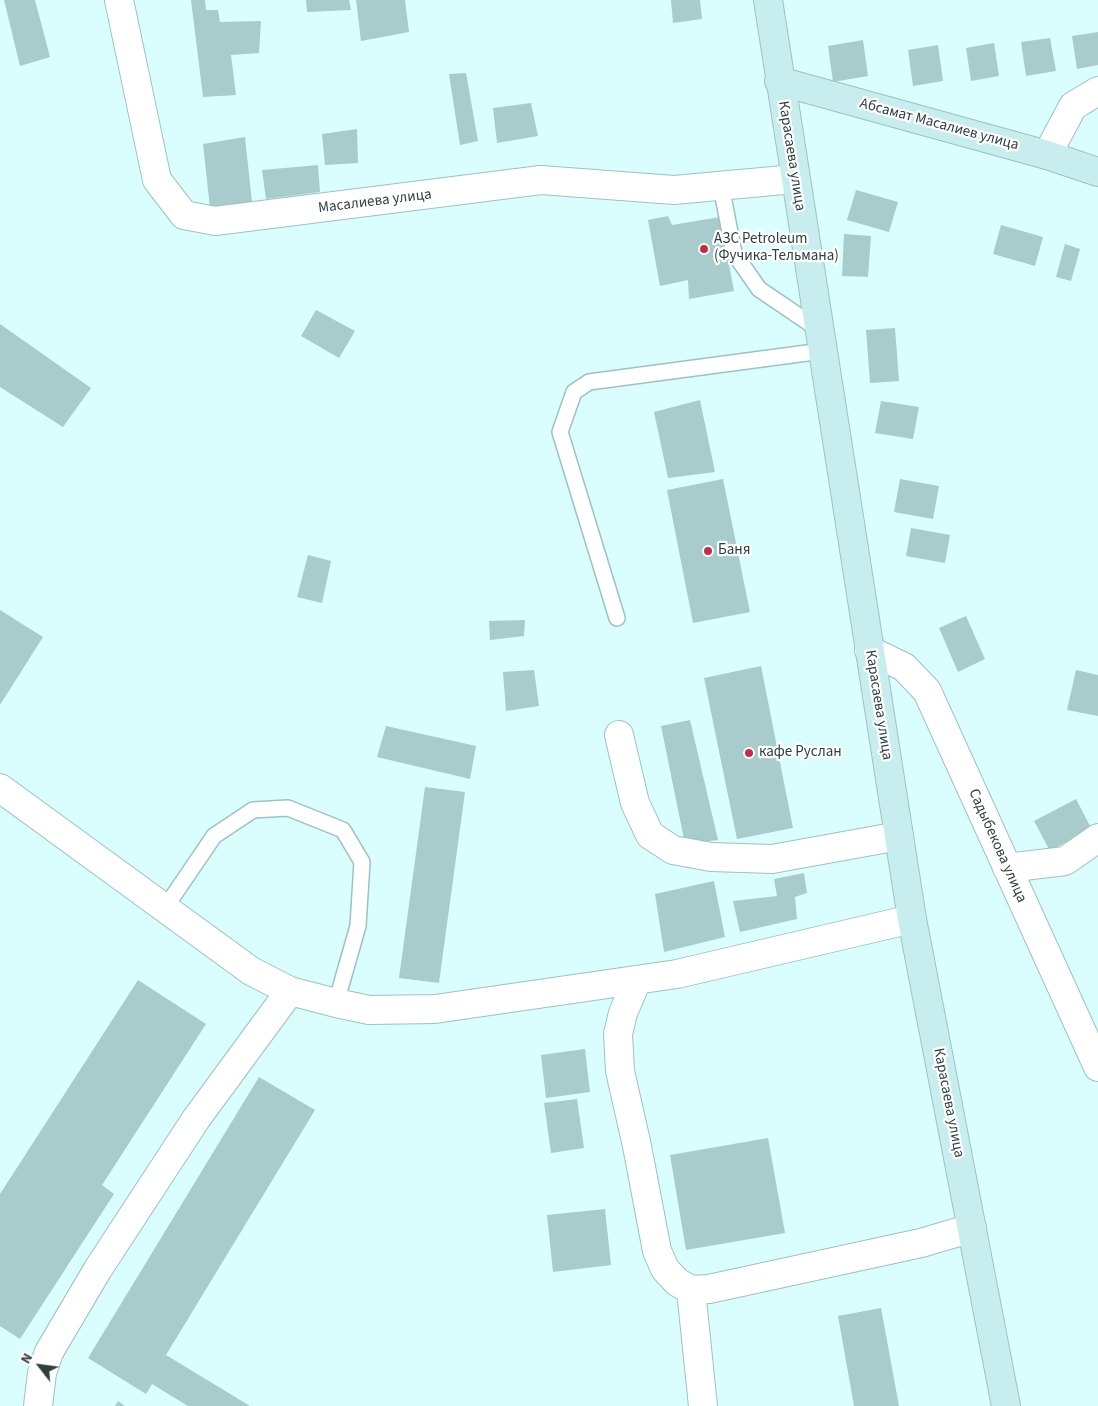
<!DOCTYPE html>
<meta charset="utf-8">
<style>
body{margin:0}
#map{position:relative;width:1098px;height:1406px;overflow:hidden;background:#dafdfe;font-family:"Source Sans 3",sans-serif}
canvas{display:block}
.north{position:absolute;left:15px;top:1341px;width:50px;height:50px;-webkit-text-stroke:4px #fff;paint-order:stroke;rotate:300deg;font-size:14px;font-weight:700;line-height:20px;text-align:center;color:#303e3e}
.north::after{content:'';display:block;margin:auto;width:18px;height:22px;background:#303e3e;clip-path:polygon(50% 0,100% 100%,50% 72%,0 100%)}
</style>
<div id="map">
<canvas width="1098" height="1406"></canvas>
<div class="north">N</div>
</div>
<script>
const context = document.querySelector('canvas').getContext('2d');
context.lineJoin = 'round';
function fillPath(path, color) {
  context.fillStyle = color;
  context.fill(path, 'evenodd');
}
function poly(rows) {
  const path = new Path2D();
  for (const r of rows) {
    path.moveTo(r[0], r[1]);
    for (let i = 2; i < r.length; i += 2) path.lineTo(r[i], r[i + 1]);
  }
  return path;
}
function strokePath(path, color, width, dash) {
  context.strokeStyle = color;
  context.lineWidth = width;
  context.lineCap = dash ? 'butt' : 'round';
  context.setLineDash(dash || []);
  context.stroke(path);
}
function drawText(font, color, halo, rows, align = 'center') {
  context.font = font + ' "Source Sans 3",sans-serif';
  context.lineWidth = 4.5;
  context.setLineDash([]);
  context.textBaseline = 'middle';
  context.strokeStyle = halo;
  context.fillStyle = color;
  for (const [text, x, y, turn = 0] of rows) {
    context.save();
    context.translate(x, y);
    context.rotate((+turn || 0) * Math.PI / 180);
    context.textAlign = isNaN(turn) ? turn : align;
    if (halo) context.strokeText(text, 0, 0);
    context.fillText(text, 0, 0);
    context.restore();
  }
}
fillPath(poly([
 [4,0,35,0,50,57,20,66],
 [191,0,205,0,206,10,218,10,220,22,261,21,259,53,231,55,236,95,203,97],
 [306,0,349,0,351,10,307,12],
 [356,0,405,0,409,32,361,41],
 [671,0,700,0,702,19,673,23],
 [1098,32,1098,65,1077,69,1072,36],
 [1050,38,1056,71,1026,76,1021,42],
 [863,40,868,76,833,82,828,46],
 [994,43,999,76,971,81,966,48],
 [938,45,943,81,913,86,908,50],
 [466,73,478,141,460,145,449,74],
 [531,103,538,136,497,143,493,108],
 [357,129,358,163,325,165,322,134],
 [245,137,252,202,210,208,203,144],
 [318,165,320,192,266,199,262,170],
 [856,190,898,202,889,232,847,220],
 [668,216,672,225,720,217,734,291,689,299,688,280,660,286,648,220],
 [1001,225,1043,237,1035,266,993,254],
 [844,234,871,236,868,277,842,276],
 [1065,244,1080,249,1071,281,1056,277],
 [316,310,355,331,339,358,301,336],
 [0,324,91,388,63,427,0,387],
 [895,328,899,381,870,383,866,330],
 [700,400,715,472,668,478,654,412],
 [881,401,919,407,913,439,875,433],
 [723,479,750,612,693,623,667,490],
 [900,479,939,486,933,519,894,512],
 [911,528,950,535,945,563,906,556],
 [308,555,331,561,322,603,297,597],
 [0,610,43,637,0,705],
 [966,616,985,659,958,672,939,628],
 [525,620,524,636,490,640,489,621],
 [761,666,793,828,737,839,704,678],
 [534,670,539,706,506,711,503,672],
 [1076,670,1098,675,1098,716,1067,710],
 [690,720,718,840,685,844,661,726],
 [386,726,476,746,470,779,377,757],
 [425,787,465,792,439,983,399,978],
 [1076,799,1091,828,1050,851,1034,821],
 [804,873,807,893,795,897,797,919,740,932,733,901,777,896,774,879],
 [714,881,725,937,664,952,655,894],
 [138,980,206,1024,102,1185,114,1194,20,1339,0,1326,0,1194],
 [585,1049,590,1092,546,1098,541,1055],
 [259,1077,315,1110,166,1355,250,1406,188,1406,152,1384,146,1394,88,1358],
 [577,1099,584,1148,551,1153,544,1103],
 [768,1138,785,1233,686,1250,670,1155],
 [605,1209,611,1265,553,1272,547,1215],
 [881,1308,899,1406,854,1406,838,1316],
 [118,1401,125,1406,115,1406]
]), '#a8cbcb');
const lane = poly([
 [721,186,734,253,759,289,818,329],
 [617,618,560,432,574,392,589,382,822,351],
 [165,908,214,836,253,810,288,808,343,830,362,862,358,926,336,1003]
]);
const street = poly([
 [119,0,157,180,184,215,215,221,541,180,674,190,795,179],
 [1047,155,1073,106,1098,91],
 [869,650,904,667,927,691,1098,1067],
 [619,735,635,803,650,835,673,850,711,857,772,859,899,836],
 [0,788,251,971,290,991,336,1003,369,1010,435,1009,677,974,912,919],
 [1007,868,1065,861,1098,838],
 [637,980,623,1013,618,1034,620,1071,637,1146,657,1251,665,1269,677,1282,691,1290,709,1289,921,1243,972,1228],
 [691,1290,703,1406],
 [38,1406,42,1373,49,1352,98,1269,196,1119,290,991]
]);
const secondary = poly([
 [768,0,912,919,1006,1406],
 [779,81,1047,155,1098,172]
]);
strokePath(lane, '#9ec1c1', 18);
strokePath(street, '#9ec1c1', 30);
strokePath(secondary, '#9ec1c1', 30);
strokePath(lane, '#fff', 15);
strokePath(street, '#fff', 28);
strokePath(secondary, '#c7edee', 28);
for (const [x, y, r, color] of [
 [704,249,5,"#bf2f47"],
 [708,551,5,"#bf2f47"],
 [749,753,5,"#bf2f47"]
]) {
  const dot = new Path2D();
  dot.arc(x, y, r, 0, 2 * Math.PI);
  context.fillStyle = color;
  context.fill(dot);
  strokePath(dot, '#fff', 2);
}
drawText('15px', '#303e3e', '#fff', [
 ["Абсамат Масалиев улица",939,125,15],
 ["Карасаева улица",791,156,81],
 ["Масалиева улица",375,202,-7],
 ["Карасаева улица",878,705,81],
 ["Садыбекова улица",997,846,66],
 ["Карасаева улица",948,1103,79]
]);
drawText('15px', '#303e3e', '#fff', [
 ["АЗС Petroleum",714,240],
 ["(Фучика-Тельмана)",714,257],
 ["Баня",718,551],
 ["кафе Руслан",759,753]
], 'left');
</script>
